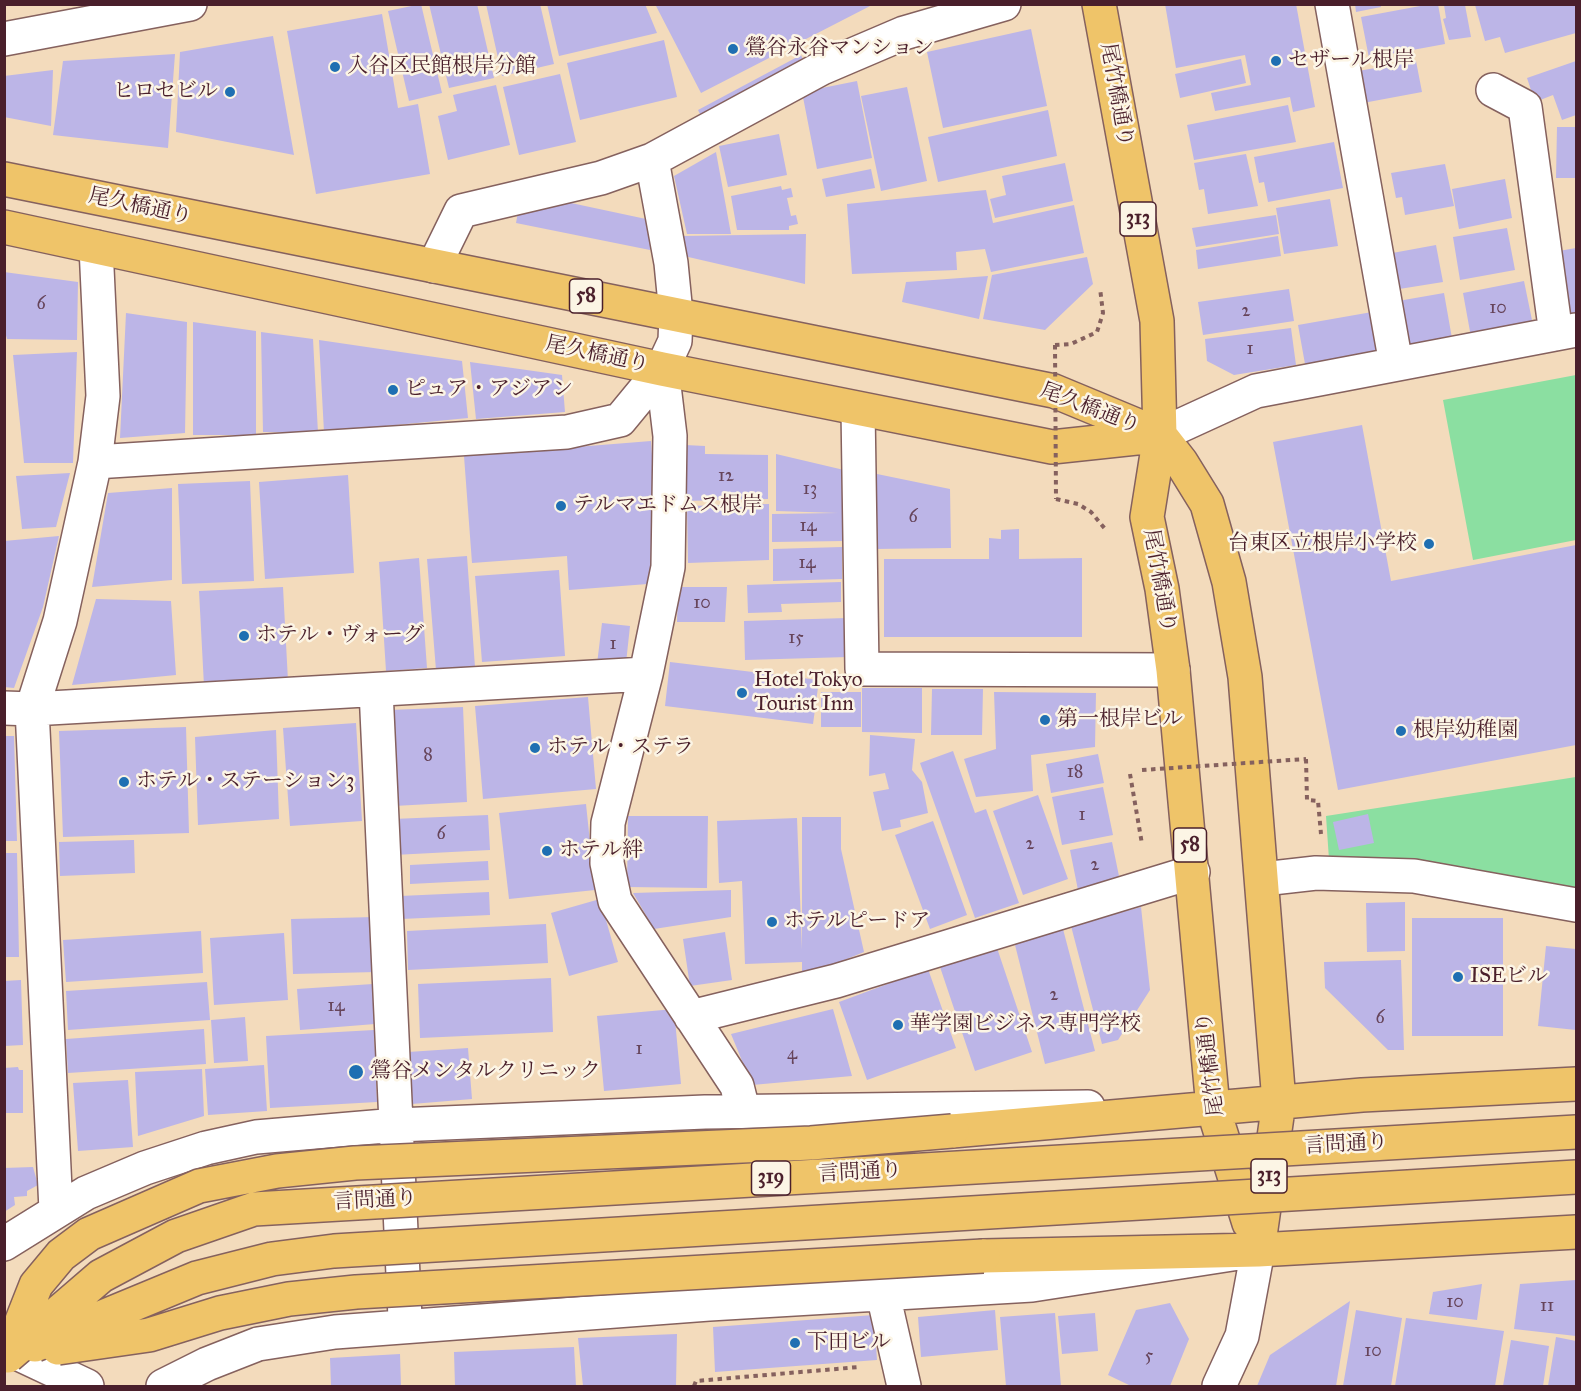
<!DOCTYPE html>
<meta charset="utf-8">
<style>
body{margin:0}
#map{position:relative;width:1581px;height:1391px;overflow:hidden;background:#f3dbbc;font-family:"IM FELL Great Primer",serif}
canvas{display:block}
.frame{position:absolute;inset:0;border:6px solid #4a1f2b;pointer-events:none}
</style>
<div id="map">
<canvas width="1581" height="1391"></canvas>
<div class="frame"></div>
</div>
<script>
const context = document.querySelector('canvas').getContext('2d');
context.lineJoin = 'round';
function fillPath(path, color) {
  context.fillStyle = color;
  context.fill(path, 'evenodd');
}
function poly(rows) {
  const path = new Path2D();
  for (const r of rows) {
    path.moveTo(r[0], r[1]);
    for (let i = 2; i < r.length; i += 2) path.lineTo(r[i], r[i + 1]);
  }
  return path;
}
function strokePath(path, color, width, dash) {
  context.strokeStyle = color;
  context.lineWidth = width;
  context.lineCap = dash ? 'butt' : 'round';
  context.setLineDash(dash || []);
  context.stroke(path);
}
function drawText(font, color, halo, rows, align = 'center') {
  context.font = font + ' "IM FELL Great Primer","Noto Serif JP",serif';
  context.lineWidth = 5;
  context.setLineDash([]);
  context.textBaseline = 'middle';
  context.strokeStyle = halo;
  context.fillStyle = color;
  for (const [text, x, y, turn = 0] of rows) {
    context.save();
    context.translate(x, y);
    context.rotate((+turn || 0) * Math.PI / 180);
    context.textAlign = isNaN(turn) ? turn : align;
    if (halo) context.strokeText(text, 0, 0);
    context.fillText(text, 0, 0);
    context.restore();
  }
}
fillPath(poly([
 [1576,375,1576,540,1473,560,1443,400],
 [1576,777,1576,896,1330,874,1326,816]
]), '#8bdfa1');
fillPath(poly([
 [421,4,442,93,409,101,388,11],
 [429,4,477,4,494,78,449,88],
 [486,4,540,4,554,64,502,76],
 [547,4,645,4,657,33,559,56],
 [655,4,874,4,701,93],
 [1165,4,1296,4,1315,107,1293,112,1290,97,1215,111,1211,93,1251,85,1245,55,1176,68],
 [1355,4,1380,4,1381,7,1356,12],
 [1431,4,1438,4,1445,44,1369,58,1361,17],
 [1576,4,1576,33,1505,53,1500,37,1485,41,1475,5],
 [1444,5,1465,5,1471,37,1449,40,1443,19,1446,18],
 [382,14,398,108,418,104,430,174,316,194,287,31],
 [1031,29,1047,106,943,128,927,52],
 [273,36,294,155,176,132,180,52],
 [664,40,677,97,580,120,567,63],
 [175,54,168,148,53,135,63,61],
 [801,55,807,67,704,122,698,110],
 [1241,59,1246,83,1180,98,1175,74],
 [1416,61,1422,92,1363,103,1358,71],
 [1576,61,1576,115,1562,120,1553,95,1535,102,1527,78],
 [53,70,51,126,4,117,4,76],
 [560,74,576,142,519,155,503,87],
 [857,81,872,158,817,169,802,92],
 [496,85,510,145,448,160,438,116,457,111,453,95],
 [907,87,927,181,881,191,861,96],
 [1288,105,1296,142,1194,160,1187,125],
 [1048,110,1057,156,938,182,928,137],
 [1557,127,1576,127,1576,178,1556,178],
 [779,134,787,175,728,187,719,146],
 [1334,142,1343,188,1268,202,1264,182,1259,183,1254,157],
 [716,152,731,234,687,234,674,176],
 [1246,154,1258,206,1208,214,1204,189,1199,190,1194,163],
 [1065,163,1073,201,995,218,990,199,1006,195,1002,176],
 [1445,164,1454,206,1405,215,1402,197,1396,198,1391,173],
 [871,169,875,188,826,197,822,179],
 [1505,179,1512,218,1459,229,1452,189],
 [781,186,782,190,791,188,793,197,787,198,791,216,796,215,798,224,789,226,789,230,737,230,731,196],
 [986,190,993,223,1074,205,1084,253,991,272,985,249,956,252,957,270,852,274,847,204],
 [1330,199,1338,246,1284,254,1276,208],
 [571,203,646,219,653,234,650,250,516,223,518,212],
 [1276,215,1279,234,1196,247,1192,228],
 [1507,228,1515,270,1460,280,1453,237],
 [806,234,805,284,684,256,683,236],
 [1278,236,1281,256,1198,269,1196,250],
 [1436,245,1443,282,1393,290,1387,254],
 [1576,248,1576,317,1565,319,1553,252],
 [1087,257,1093,284,1045,330,983,319,992,275],
 [4,272,78,282,77,340,7,339,4,328],
 [988,276,979,319,902,302,906,282],
 [1524,281,1533,325,1471,337,1463,293],
 [1289,289,1294,321,1203,335,1198,302],
 [1444,293,1453,344,1407,353,1398,301],
 [1372,312,1379,350,1305,364,1298,325],
 [126,313,187,322,185,433,120,438],
 [193,322,256,331,256,435,193,435],
 [1291,328,1296,365,1234,375,1207,361,1205,339],
 [261,332,313,339,318,433,263,432],
 [319,340,462,361,468,418,324,432],
 [77,352,73,463,24,463,13,355],
 [470,362,562,375,565,412,476,419],
 [1362,425,1391,581,1576,545,1576,745,1338,790,1273,442],
 [651,441,661,583,569,590,567,556,472,563,464,456],
 [685,445,705,446,705,454,768,455,768,499,683,501],
 [776,454,844,470,844,541,772,542,772,514,838,513,776,511],
 [70,473,56,527,22,529,16,476],
 [877,474,950,489,951,548,874,549],
 [348,475,354,573,265,579,259,482],
 [250,481,254,581,182,584,178,484],
 [172,488,172,580,92,587,108,493],
 [769,504,769,560,688,563,687,506],
 [1019,529,1019,559,1082,558,1082,637,884,637,884,559,989,559,989,538,1001,539,1001,530],
 [59,536,43,607,14,688,4,687,4,541],
 [842,547,842,579,773,581,773,549],
 [467,556,475,667,436,670,427,559],
 [419,558,427,668,386,671,379,562],
 [559,570,565,656,482,662,475,576],
 [841,582,841,602,781,604,782,612,748,613,747,585],
 [283,587,288,681,204,686,199,591],
 [678,587,727,587,725,622,677,622],
 [96,599,171,601,176,675,72,685],
 [847,618,848,657,745,660,744,621],
 [602,623,630,626,626,663,597,664],
 [670,662,819,680,813,724,665,706],
 [862,688,922,688,922,733,862,732],
 [932,689,983,689,982,735,931,735],
 [821,692,861,692,861,727,821,727],
 [994,692,1096,693,1095,747,1031,755,1033,791,976,797,964,759,996,749],
 [588,697,596,789,483,799,475,706],
 [463,707,467,802,394,806,390,710],
 [356,723,362,821,290,826,283,728],
 [186,727,189,833,63,837,59,731],
 [276,730,279,819,198,825,195,737],
 [870,735,915,739,912,770,922,782,928,813,900,820,901,827,882,831,873,792,889,789,885,773,869,776],
 [4,736,14,736,17,841,4,841],
 [953,751,975,813,986,809,1019,903,975,918,920,763],
 [1098,754,1104,783,1051,793,1046,764],
 [1103,787,1113,835,1062,845,1052,797],
 [1038,795,1068,879,1023,895,993,811],
 [586,804,595,890,509,899,499,813],
 [1368,814,1374,843,1339,850,1333,822],
 [488,815,490,850,394,855,393,819],
 [628,816,708,816,707,888,627,887],
 [802,817,841,817,841,849,864,952,815,972,802,972,802,962,745,964,742,881,719,883,717,821,797,818,802,950],
 [933,821,967,915,930,929,895,835],
 [134,840,135,873,60,876,59,842],
 [1112,842,1120,881,1078,890,1070,850],
 [4,853,17,853,19,957,4,957],
 [488,861,489,880,410,884,410,865],
 [731,890,731,917,654,929,633,893],
 [489,892,490,915,401,919,400,896],
 [600,899,618,962,569,976,551,913],
 [1405,902,1405,951,1367,952,1366,903],
 [1141,907,1150,990,1118,1040,1102,1044,1071,926],
 [375,917,377,972,293,974,291,919],
 [1412,918,1503,918,1503,1036,1412,1036],
 [546,924,548,963,408,970,407,931],
 [1063,929,1095,1051,1045,1064,1014,941],
 [201,931,203,973,66,982,63,940],
 [725,932,732,980,690,986,683,939],
 [284,933,288,1000,214,1005,210,938],
 [996,945,1032,1052,975,1071,939,964],
 [1546,946,1576,949,1576,1030,1538,1026],
 [1401,960,1404,1050,1388,1050,1325,988,1324,962],
 [928,969,956,1048,867,1080,839,1002],
 [551,978,553,1032,420,1038,418,984],
 [21,980,23,1045,4,1046,4,981],
 [207,982,210,1020,68,1030,66,991],
 [373,984,375,1024,300,1030,297,989],
 [674,1009,681,1084,604,1091,597,1016],
 [833,1009,852,1076,752,1085,731,1034],
 [245,1017,248,1061,214,1063,211,1020],
 [204,1029,206,1064,68,1073,66,1039],
 [374,1030,377,1102,270,1108,266,1036],
 [468,1048,472,1099,412,1104,408,1052],
 [264,1065,267,1111,208,1115,205,1069],
 [18,1067,19,1070,23,1070,23,1113,4,1113,4,1068],
 [202,1069,204,1116,138,1136,135,1072],
 [128,1080,133,1147,78,1151,73,1083],
 [33,1167,38,1185,27,1191,27,1196,14,1197,15,1205,4,1212,4,1168],
 [1576,1280,1576,1336,1514,1329,1520,1284],
 [1482,1284,1477,1320,1429,1314,1433,1292],
 [1350,1301,1336,1386,1257,1386,1270,1355],
 [1170,1303,1189,1339,1170,1386,1131,1386,1108,1375,1136,1310],
 [995,1310,998,1350,921,1357,918,1317],
 [1356,1310,1402,1318,1391,1386,1343,1386],
 [1055,1313,1061,1386,1006,1386,1000,1317],
 [1095,1313,1098,1351,1062,1354,1058,1316],
 [874,1315,877,1360,715,1372,713,1327],
 [1406,1318,1504,1331,1495,1386,1395,1386],
 [677,1334,676,1386,583,1386,578,1338],
 [1556,1337,1576,1341,1576,1386,1548,1386],
 [1511,1340,1549,1346,1543,1386,1503,1386],
 [574,1347,576,1386,455,1386,454,1352],
 [400,1354,401,1386,331,1386,330,1358]
]), '#bcb5e7');
const minor = poly([
 [1332,4,1396,364],
 [4,39,190,4],
 [1493,90,1525,107,1556,334],
 [434,266,461,211,601,178,652,160,822,68,904,33,1004,4],
 [662,369,670,436,668,567,646,674,608,823,607,863,615,901,737,1086,743,1110],
 [858,409,862,669,1173,670],
 [1160,435,1256,391,1576,330],
 [95,462,567,432,620,420,662,369,675,341,676,314,671,263,652,160],
 [376,690,405,1318],
 [4,708,32,709,646,674],
 [1263,879,1316,873,1414,876,1576,905],
 [691,1017,836,981,1193,872],
 [56,1210,32,709,60,621,95,462,103,396,96,247],
 [4,1244,86,1193,145,1168,206,1148,256,1137,397,1125,705,1112,1088,1107],
 [883,1294,904,1386],
 [4,1347,87,1386],
 [163,1386,207,1364,258,1344,335,1332,709,1304,1032,1285,1258,1250,1242,1336,1219,1386]
]);
const major = poly([
 [1099,4,1157,321,1160,435,1147,517,1162,589,1173,670,1213,1108,1249,1223],
 [4,179,1054,391,1160,435,1181,462,1207,504,1229,582,1245,677,1279,1102,1258,1250],
 [4,227,662,369,1052,447,1155,436],
 [952,1131,1362,1095,1576,1084],
 [983,1256,1258,1250,1576,1232]
]);
strokePath(minor, '#85615e', 36);
strokePath(major, '#85615e', 36);
strokePath(poly([
 [1055,345,1071,344,1097,332,1103,313,1100,288],
 [1056,499,1078,504,1091,512,1106,530],
 [1306,759,1307,800,1318,801,1321,834],
 [1130,774,1142,844],
 [694,1386,696,1381,859,1367]
]), '#85615e', 4, [4.5, 4.5]);
strokePath(minor, '#fff', 33);
strokePath(major, '#efc469', 33);
const majorBridge = poly([
 [35,1345,197,1278,272,1259,334,1251,1576,1177],
 [58,1348,149,1335,220,1313,289,1299,356,1292,983,1256],
 [10,1351,36,1285,61,1255,89,1234,199,1186,277,1171,355,1163,811,1143,952,1131],
 [8,1356,101,1276,176,1236,254,1209,1576,1132]
]);
strokePath(majorBridge, '#85615e', 36, []);
strokePath(poly([
 [1055,345,1056,499],
 [1142,770,1306,759]
]), '#85615e', 4, [4.5, 4.5]);
strokePath(majorBridge, '#efc469', 33);
for (const [x, y, r, color] of [
 [733,49,6,"#1f6fb2"],
 [1276,61,6,"#1f6fb2"],
 [335,67,6,"#1f6fb2"],
 [230,92,6,"#1f6fb2"],
 [393,390,6,"#1f6fb2"],
 [561,506,6,"#1f6fb2"],
 [1429,544,6,"#1f6fb2"],
 [244,636,6,"#1f6fb2"],
 [742,693,6,"#1f6fb2"],
 [1045,720,6,"#1f6fb2"],
 [1401,731,6,"#1f6fb2"],
 [535,748,6,"#1f6fb2"],
 [124,782,6,"#1f6fb2"],
 [547,851,6,"#1f6fb2"],
 [772,922,6,"#1f6fb2"],
 [1458,977,6,"#1f6fb2"],
 [898,1025,6,"#1f6fb2"],
 [356,1072,8,"#1f6fb2"],
 [795,1343,6,"#1f6fb2"]
]) {
  const dot = new Path2D();
  dot.arc(x, y, r, 0, 2 * Math.PI);
  context.fillStyle = color;
  context.fill(dot);
  strokePath(dot, '#fcf5e5', 2);
}
drawText('18px', '#66445a', null, [
 ["6",41,305],
 ["10",1498,309],
 ["2",1246,312],
 ["1",1250,350],
 ["12",726,477],
 ["13",810,490],
 ["6",913,518],
 ["14",808,527],
 ["14",807,564],
 ["10",702,604],
 ["15",796,639],
 ["1",613,645],
 ["8",428,756],
 ["18",1075,773],
 ["1",1082,816],
 ["6",441,835],
 ["2",1030,845],
 ["2",1095,866],
 ["2",1054,996],
 ["14",336,1007],
 ["6",1380,1019],
 ["1",639,1050],
 ["4",792,1055],
 ["10",1455,1303],
 ["11",1547,1307],
 ["10",1373,1352],
 ["5",1149,1357]
]);
for (const [x, y, w] of [
 [1138,219,36],
 [586,296,33],
 [1190,845,33],
 [1269,1176,36],
 [771,1178,39]
]) {
  const box = new Path2D();
  box.roundRect(x - w / 2, y - 17, w, 34, 4.5);
  context.fillStyle = '#fcf5e5';
  context.fill(box);
  strokePath(box, '#4a1f2b', 1.5);
}
drawText('bold 20px', '#4a1f2b', null, [
 ["313",1138,219],
 ["58",586,296],
 ["58",1190,845],
 ["313",1269,1176],
 ["319",771,1178]
]);
drawText('21px', '#4a1f2b', '#fcf5e5', [
 ["鶯谷永谷マンション",745,49],
 ["セザール根岸",1288,61],
 ["入谷区民館根岸分館",347,67],
 ["ヒロセビル",218,92,"right"],
 ["ピュア・アジアン",405,390],
 ["テルマエドムス根岸",573,506],
 ["台東区立根岸小学校",1417,544,"right"],
 ["ホテル・ヴォーグ",256,636],
 ["Hotel Tokyo",754,681],
 ["Tourist Inn",754,705],
 ["第一根岸ビル",1057,720],
 ["根岸幼稚園",1413,731],
 ["ホテル・ステラ",547,748],
 ["ホテル・ステーション3",136,782],
 ["ホテル絆",559,851],
 ["ホテルピードア",784,922],
 ["ISEビル",1470,977],
 ["華学園ビジネス専門学校",910,1025],
 ["鶯谷メンタルクリニック",370,1072],
 ["下田ビル",807,1343]
], 'left');
drawText('21px', '#4a1f2b', '#fcf5e5', [
 ["尾竹橋通り",1116,95,80],
 ["尾久橋通り",140,207,12],
 ["尾久橋通り",597,355,12],
 ["尾久橋通り",1090,409,21],
 ["尾竹橋通り",1159,581,80],
 ["尾竹橋通り",1211,1064,-97],
 ["言問通り",1346,1145,-3],
 ["言問通り",860,1173,-3],
 ["言問通り",375,1201,-3]
]);
</script>
